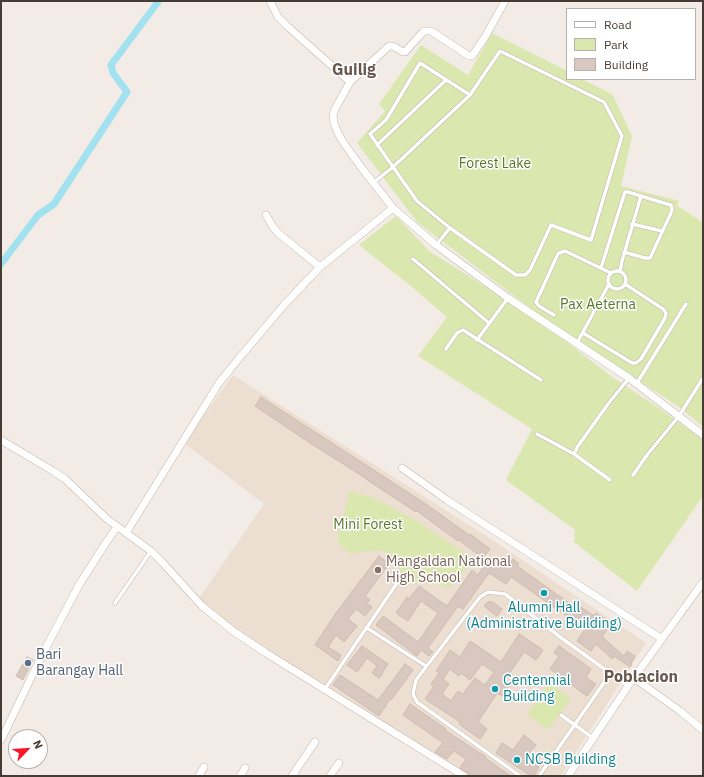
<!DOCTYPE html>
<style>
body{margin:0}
#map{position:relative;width:704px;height:777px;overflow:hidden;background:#f3ece6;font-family:"IBM Plex Sans",sans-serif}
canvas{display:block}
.frame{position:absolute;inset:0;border:2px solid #463c35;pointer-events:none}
.legend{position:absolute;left:566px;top:8px;width:130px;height:72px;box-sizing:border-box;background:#fff;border:1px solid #b5b1ae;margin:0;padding:5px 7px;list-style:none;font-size:12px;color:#463c35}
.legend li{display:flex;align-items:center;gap:8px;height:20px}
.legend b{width:20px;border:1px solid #b5b1ae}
.north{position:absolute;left:8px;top:729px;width:40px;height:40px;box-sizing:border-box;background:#fff;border:1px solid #b5b1ae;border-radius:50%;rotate:65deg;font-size:11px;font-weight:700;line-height:16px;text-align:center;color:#463c35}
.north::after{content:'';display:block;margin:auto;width:14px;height:18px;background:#f91727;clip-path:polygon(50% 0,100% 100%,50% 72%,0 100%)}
</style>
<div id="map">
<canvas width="704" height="777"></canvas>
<div class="frame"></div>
<ul class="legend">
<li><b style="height:5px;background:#fff"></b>Road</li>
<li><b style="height:11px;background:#dae7af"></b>Park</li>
<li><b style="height:11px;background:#d8c8bf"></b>Building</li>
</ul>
<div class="north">N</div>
</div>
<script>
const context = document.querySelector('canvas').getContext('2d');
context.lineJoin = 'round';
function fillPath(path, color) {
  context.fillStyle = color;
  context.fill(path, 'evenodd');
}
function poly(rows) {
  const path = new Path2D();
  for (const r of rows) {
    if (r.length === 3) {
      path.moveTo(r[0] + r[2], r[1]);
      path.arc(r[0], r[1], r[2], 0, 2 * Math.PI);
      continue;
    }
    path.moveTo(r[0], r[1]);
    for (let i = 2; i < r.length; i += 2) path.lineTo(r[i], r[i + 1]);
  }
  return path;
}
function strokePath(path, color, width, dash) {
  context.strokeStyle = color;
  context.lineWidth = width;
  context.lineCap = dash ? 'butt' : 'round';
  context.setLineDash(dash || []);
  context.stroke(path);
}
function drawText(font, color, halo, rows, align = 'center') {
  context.font = font + ' "IBM Plex Sans",sans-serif';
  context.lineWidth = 3;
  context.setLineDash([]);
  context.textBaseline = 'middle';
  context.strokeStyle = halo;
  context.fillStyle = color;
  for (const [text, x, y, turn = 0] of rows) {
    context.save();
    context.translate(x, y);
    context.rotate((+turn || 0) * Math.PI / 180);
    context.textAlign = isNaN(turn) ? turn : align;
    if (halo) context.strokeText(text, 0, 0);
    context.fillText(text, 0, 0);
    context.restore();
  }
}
fillPath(poly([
 [233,375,491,539,646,643,561,776,466,776,236,632,198,600,264,504,184,443]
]), '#ecded0');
fillPath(poly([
 [492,33,567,71,567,79,582,79,613,95,632,136,621,186,679,201,677,206,703,222,703,427,682,409,635,378,586,347,526,305,417,222,357,143,385,111,379,104,421,45,468,75],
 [396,216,429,251,478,282,568,343,612,377,656,406,703,440,703,496,637,591,574,542,575,530,506,480,532,429,418,356,447,317,412,287,359,245],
 [350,491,374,498,413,519,474,559,449,588,433,583,414,582,405,587,396,560,383,550,349,553,338,542,338,534],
 [549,683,571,699,548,730,527,714]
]), '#dae7af');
strokePath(poly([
 [1,264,38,215,54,204,127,92,113,73,111,65,158,2,158,1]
]), '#a2e1f0', 7);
const building = poly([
 [261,397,423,502,469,535,470,534,490,549,483,558,459,540,458,541,417,511,416,512,366,479,367,479,310,443,255,406,261,397],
 [379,556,389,564,365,596,370,600,367,603,372,607,365,616,356,609,348,619,357,626,344,642,336,635,328,647,341,655,338,661,315,645,336,613,379,556],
 [489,558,505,568,513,559,519,564,517,566,579,610,581,607,594,616,596,613,612,623,602,637,624,656,627,651,635,656,631,663,632,664,630,667,614,656,612,659,596,644,591,651,577,641,585,629,511,577,506,584,489,573,463,609,458,606,428,648,433,652,429,656,421,650,417,656,376,625,383,616,418,642,438,613,421,601,408,621,396,613,407,597,409,599,419,586,447,606,472,570,478,575,489,558],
 [488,602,493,602,502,609,497,616,484,606,488,602],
 [519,634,543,650,536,660,524,652,504,681,510,685,502,696,497,693,478,722,487,729,480,739,459,724,460,722,425,699,434,686,431,684,439,673,436,671,450,650,460,657,470,641,501,662,519,634],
 [482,664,494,672,485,685,475,678,463,694,458,691,451,701,442,694,449,684,443,679,450,669,459,676,461,673,470,680,482,664],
 [362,646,388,664,382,673,383,673,379,678,372,673,377,666,367,658,357,672,347,665,362,646],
 [559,646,591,669,586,677,596,684,587,696,550,669,559,656,554,653,559,646],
 [27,657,33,660,23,680,16,676,27,657],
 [405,664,413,670,391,700,390,699,379,716,333,685,340,675,378,700,405,664],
 [410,704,446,729,445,730,457,738,486,757,485,758,511,776,471,776,460,768,466,759,454,751,447,759,435,752,443,743,403,715,410,704],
 [524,735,536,745,525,758,539,767,534,776,531,776,496,753,502,743,513,750,524,735]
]);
fillPath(building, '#d8c8bf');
strokePath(building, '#cfbcaf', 1);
const lane = poly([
 [377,145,446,80],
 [373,183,393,167,470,95,500,51,604,102,622,136,591,240,551,225,530,270,525,275,516,275,450,228,417,201,393,167,370,134,386,120,420,63,470,95],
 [632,224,662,231],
 [436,245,450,228],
 [413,259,489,323],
 [601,268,624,195,625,192,628,192,667,204,671,205,672,209,671,213,650,258,645,258,624,252],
 [617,280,9],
 [620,271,622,261,641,196],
 [554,315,539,306,536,302,558,254,559,253,565,251,611,273],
 [583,333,632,363,636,363,641,359,665,318,666,313,663,309,625,284],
 [477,340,508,298],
 [577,343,609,284],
 [446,349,457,333,463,330,541,380],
 [637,383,686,304],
 [537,434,574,454],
 [633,475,647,455,679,416,703,378],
 [610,480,574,454,578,446,608,404,629,378],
 [115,603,151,551],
 [367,628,426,666],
 [325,689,397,583],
 [561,715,593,738],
 [520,776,417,702,413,694,416,680,480,597,488,592,505,594,560,637,628,686],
 [539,776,610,674]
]);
const street = poly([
 [270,1,278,17,286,25,350,82,335,109,333,116,334,123,338,133,343,142,361,167,393,208,436,245,508,298,629,378,703,435],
 [350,82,389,46,393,46,403,52,405,52,423,32,425,31,431,31,469,56,472,56,485,37,505,1],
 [266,215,273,227,278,233,320,267],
 [1,440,53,471,65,479,107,519,151,551,163,563,202,606,233,631,266,653,464,776],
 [402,468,447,500,662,639],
 [126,533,219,383,240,357,284,305,320,267,393,208],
 [634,678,680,711,703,730],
 [1,740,42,655,79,585,107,541,117,527],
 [199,776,204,767],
 [240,776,245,768],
 [292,776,315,742],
 [330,776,339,763],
 [568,776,628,686,703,582]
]);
strokePath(lane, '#c1b5ac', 4.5);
strokePath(street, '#c1b5ac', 8);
strokePath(lane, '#fff', 3.5);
strokePath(street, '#fff', 7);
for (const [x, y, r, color] of [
 [378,570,4,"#8d6e63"],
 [544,593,4,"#0f9aa8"],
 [28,663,4,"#5c6f8a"],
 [495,689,4,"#0f9aa8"],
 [517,760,4,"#0f9aa8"]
]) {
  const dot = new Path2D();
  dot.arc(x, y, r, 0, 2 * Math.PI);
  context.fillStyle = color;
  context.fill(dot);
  strokePath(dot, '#fff', 1.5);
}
drawText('14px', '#587729', '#fff', [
 ["Forest Lake",495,164],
 ["Pax Aeterna",598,305],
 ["Mini Forest",368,525]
]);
drawText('14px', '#785e54', '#fff', [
 ["Mangaldan National",386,562],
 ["High School",386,578]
], 'left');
drawText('14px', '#0d838f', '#fff', [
 ["Alumni Hall",544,608,"center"],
 ["(Administrative Building)",544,624,"center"],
 ["Centennial",503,681],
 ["Building",503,697],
 ["NCSB Building",525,760]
], 'left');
drawText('14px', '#4e5e75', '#fff', [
 ["Bari",36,655],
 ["Barangay Hall",36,671]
], 'left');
drawText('bold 16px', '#68574d', '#fff', [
 ["Guilig",354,70],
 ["Poblacion",641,677]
]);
</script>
